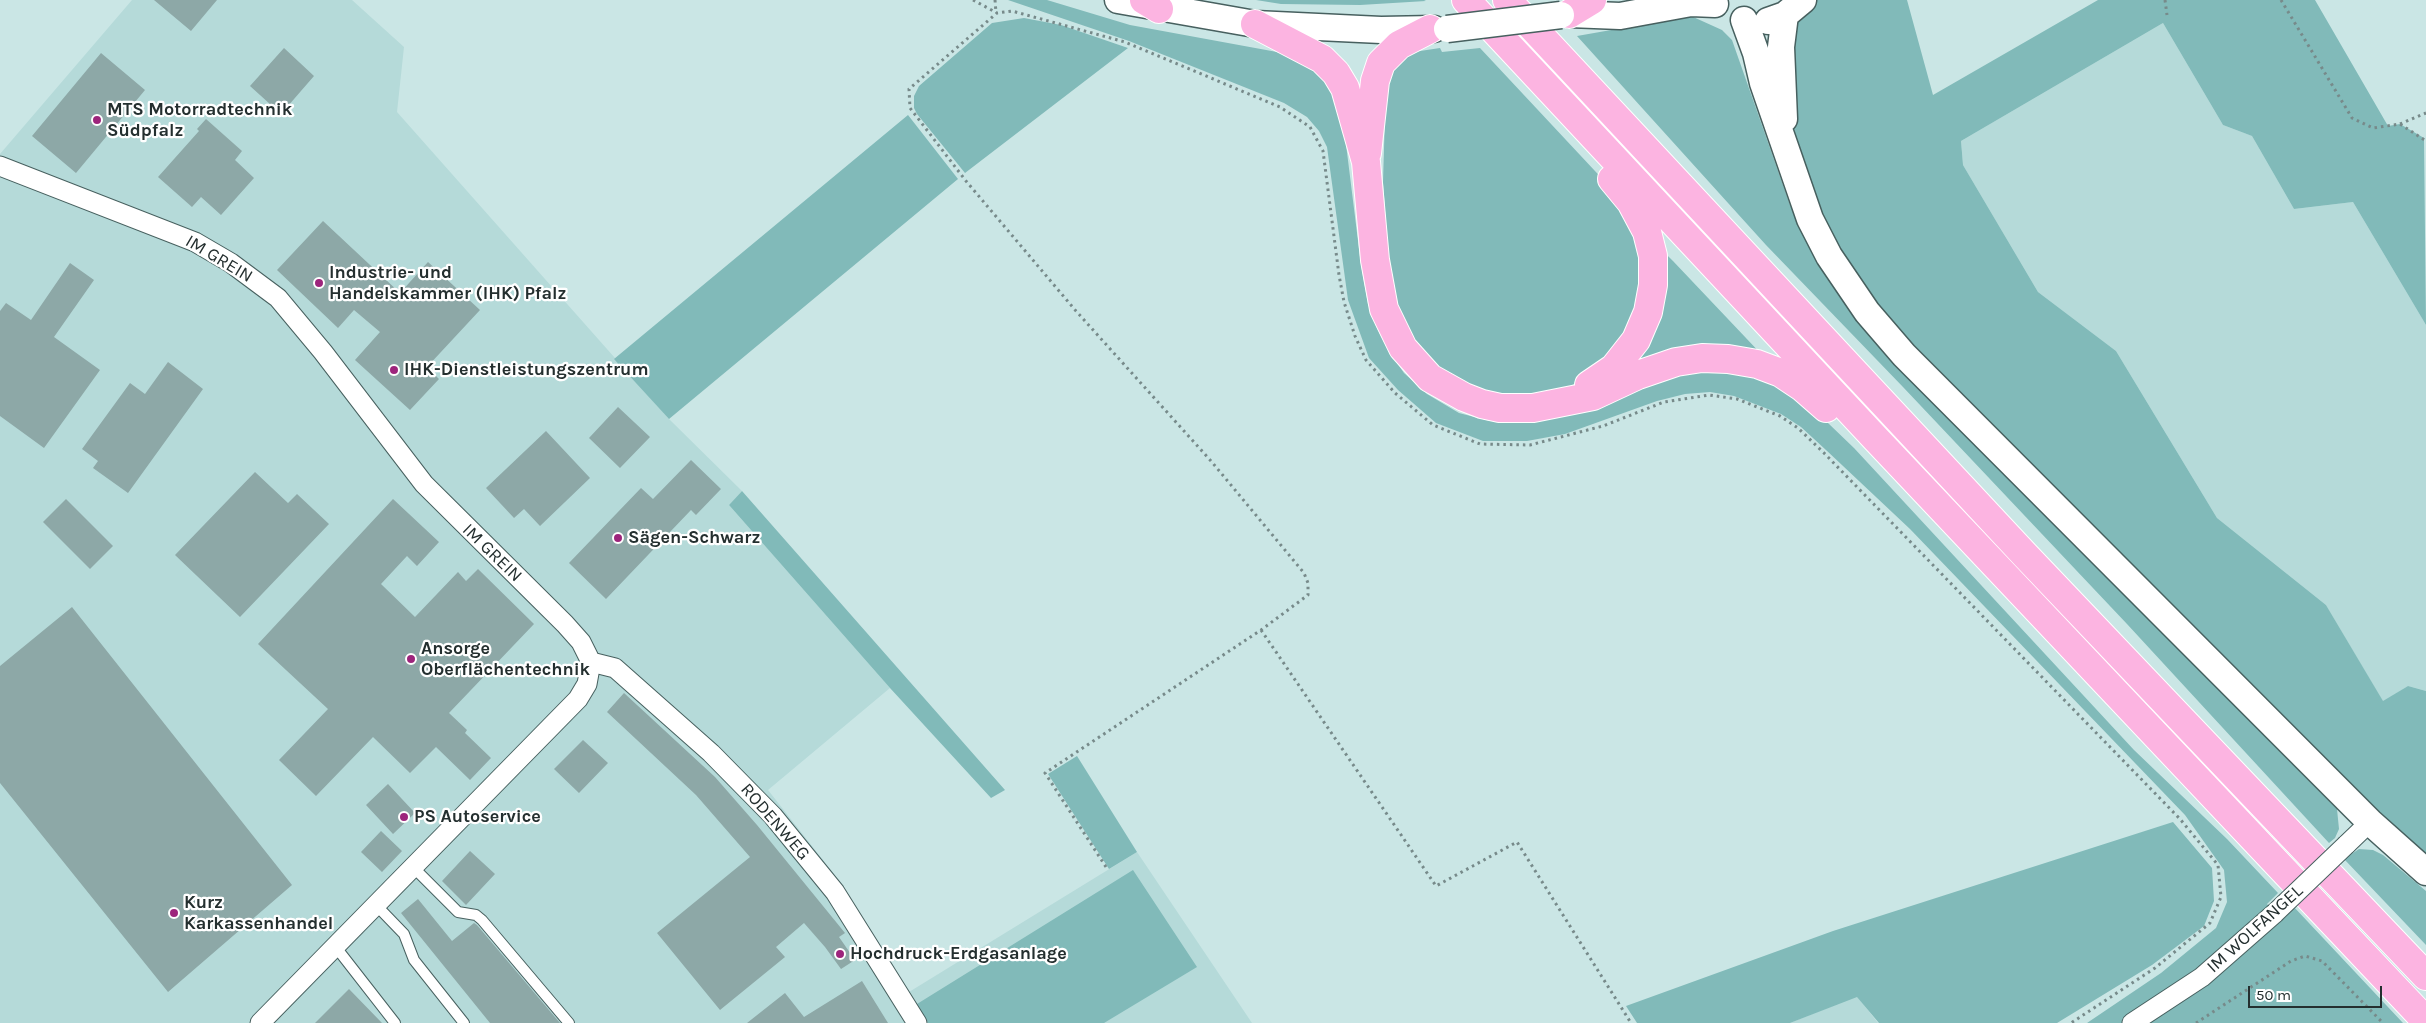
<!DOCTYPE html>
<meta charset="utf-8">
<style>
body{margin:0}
#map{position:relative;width:2426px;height:1023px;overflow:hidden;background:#cae6e5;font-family:Karla,sans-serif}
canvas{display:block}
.scale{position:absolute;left:2248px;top:986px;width:134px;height:22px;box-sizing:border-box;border:2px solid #242f2f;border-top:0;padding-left:6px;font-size:15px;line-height:18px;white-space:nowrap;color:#242f2f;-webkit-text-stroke:4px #fff;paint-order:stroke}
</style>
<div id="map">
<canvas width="2426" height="1023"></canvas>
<div class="scale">50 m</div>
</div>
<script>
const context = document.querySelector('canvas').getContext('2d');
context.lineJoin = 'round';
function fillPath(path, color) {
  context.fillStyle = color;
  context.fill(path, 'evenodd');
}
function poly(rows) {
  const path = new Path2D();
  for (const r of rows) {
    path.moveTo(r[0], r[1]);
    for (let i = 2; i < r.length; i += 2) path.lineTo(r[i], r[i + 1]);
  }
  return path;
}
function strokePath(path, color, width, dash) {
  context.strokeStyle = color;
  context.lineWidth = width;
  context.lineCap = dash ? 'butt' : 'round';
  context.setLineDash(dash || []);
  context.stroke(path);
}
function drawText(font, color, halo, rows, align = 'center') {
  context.font = font + ' Karla,sans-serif';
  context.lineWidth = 4.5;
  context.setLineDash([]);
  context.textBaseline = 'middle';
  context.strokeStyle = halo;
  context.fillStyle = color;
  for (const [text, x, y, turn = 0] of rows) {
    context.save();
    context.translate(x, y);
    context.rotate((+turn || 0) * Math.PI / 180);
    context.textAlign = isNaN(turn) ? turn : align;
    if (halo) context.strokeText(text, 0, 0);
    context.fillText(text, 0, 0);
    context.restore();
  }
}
fillPath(poly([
 [132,0,352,0,404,47,397,112,669,419,742,491,729,505,890,688,768,790,834,874,909,992,1137,852,1252,1023,0,1023,0,154],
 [2163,23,2223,125,2252,136,2294,209,2353,202,2426,325,2426,691,2408,686,2383,702,2326,605,2217,518,2116,351,2038,292,1963,165,1961,141],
 [1857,996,1878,1023,1790,1023]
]), '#b5dad9');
fillPath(poly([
 [1008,0,1047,0,1130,25,1277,52,1302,61,1317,71,1329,83,1342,112,1361,265,1368,304,1376,326,1388,350,1404,373,1427,394,1459,413,1490,421,1529,422,1567,415,1658,377,1708,368,1767,378,1803,399,1854,448,2134,750,2227,839,2278,893,2267,904,2279,918,2293,906,2403,1023,2087,1023,2161,973,2216,928,2227,902,2224,870,2185,815,1910,529,1826,450,1801,427,1781,414,1734,396,1710,392,1685,394,1657,401,1565,434,1527,441,1483,441,1436,423,1398,390,1369,358,1348,300,1327,147,1319,131,1307,117,1284,103,1129,41],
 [1256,0,1424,0,1426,1,1360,5,1281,4],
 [1816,0,1907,0,1933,95,2098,0,2315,0,2388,126,2400,124,2424,138,2426,325,2353,202,2294,209,2252,136,2223,125,2163,23,1961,141,1963,165,2038,292,2116,351,2217,518,2326,605,2383,701,2408,686,2426,691,2426,862,1870,304,1809,193,1793,125,1794,24],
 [1691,16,1722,30,1732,40,1790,205,1827,273,2069,539,2337,809,2339,829,2335,838,2329,843,2127,624,1903,387,1766,245,1577,36],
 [1024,18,1061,25,1128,48,965,173,917,114,914,108,914,96,919,86,992,23],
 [1440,48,1442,52,1480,48,1609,186,1637,232,1645,282,1626,341,1587,378,1566,388,1518,397,1490,394,1468,387,1432,363,1417,347,1396,305,1390,280,1383,182,1386,81,1390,68,1407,53],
 [908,115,958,179,669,419,614,359],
 [1666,254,1673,261,1764,357,1633,364],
 [742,491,1005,790,991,798,890,688,729,505],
 [1077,756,1137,852,1109,869,1048,774],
 [2173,822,2212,868,2214,901,2204,926,2152,965,2057,1023,1879,1023,1857,997,1790,1023,1637,1023,1626,1006,1833,931],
 [2359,849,2373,850,2383,855,2426,891,2426,945,2344,859],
 [1133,870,1197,967,1104,1023,928,1023,917,1004]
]), '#81bab9');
fillPath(poly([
 [154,0,217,0,191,31],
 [284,48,314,76,281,114,250,86],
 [101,53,145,90,76,173,32,136],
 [206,119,242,151,235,160,254,178,221,215,201,197,192,207,158,177,199,131,197,129],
 [323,221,400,293,428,262,480,310,427,367,439,379,410,410,355,360,380,332,354,310,338,328,277,270],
 [70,263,94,280,54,337,100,370,44,448,0,416,0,311,6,303,31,320],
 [168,362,203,389,128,493,93,468,98,461,82,449,130,383,145,394],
 [618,407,650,437,620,468,589,438],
 [546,431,590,478,540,526,524,509,514,518,486,488],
 [691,460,721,489,696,515,691,510,606,599,569,563,641,488,653,499],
 [255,472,288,503,297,494,329,524,240,617,175,555],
 [66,499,113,546,90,569,43,522],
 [393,499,439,542,417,566,407,556,381,584,415,617,458,572,466,581,478,569,534,624,449,713,467,730,465,733,491,758,470,780,436,747,410,773,373,737,316,796,279,760,328,709,258,644],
 [72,607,292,885,168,992,0,783,0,666],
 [624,693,715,777,757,825,845,933,839,937,855,960,841,969,825,947,804,923,776,947,785,957,720,1010,657,933,750,857,696,795,607,712],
 [583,740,608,763,579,793,554,769],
 [388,784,415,813,393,834,366,805],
 [381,831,402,851,382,872,361,852],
 [470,851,495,874,466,905,442,881],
 [418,899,452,941,474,923,477,925,560,1023,490,1023,401,913],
 [862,981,888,1023,747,1023,785,993,804,1017],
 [349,989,382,1023,315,1023]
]), '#8da8a7');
const lane = poly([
 [413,867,458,912,476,915,482,920,569,1023],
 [376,905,404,934,414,960,464,1023],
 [335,946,395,1023]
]);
const street = poly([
 [0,166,195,242,231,263,278,298,323,352,424,484,565,624,581,642,591,662,587,684,578,699,260,1023],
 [591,662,615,668,711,753,773,816,835,892,917,1023],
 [2346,845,2370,822],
 [2132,1023,2202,977,2275,913]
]);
const secondary = poly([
 [1118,0,1255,24,1381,30,1434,29],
 [1569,14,1620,16,1691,3,1715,4],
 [1744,20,1756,53,1763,83,1810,219,1829,256,1867,312,1904,355,2370,822,2426,872],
 [1768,21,1785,15,1803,0],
 [1784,119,1781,47,1785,15]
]);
const highway = poly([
 [1144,0,1159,9],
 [1466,0,1876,439,2426,1021],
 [1507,0,2025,555,2426,976],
 [1569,14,1592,0],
 [1255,24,1322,59,1336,73,1345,88,1366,162,1375,260,1384,309,1403,348,1430,378,1464,397,1482,404,1500,408,1533,408,1593,396,1638,375,1676,362,1702,358,1728,359,1757,364,1781,373,1802,387,1826,408],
 [1367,153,1375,81,1381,63,1399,45,1430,29],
 [1589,385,1614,368,1636,340,1648,312,1653,285,1653,256,1647,232,1631,202,1612,179]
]);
strokePath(lane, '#47605f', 12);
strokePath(street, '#47605f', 21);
strokePath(secondary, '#47605f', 29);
strokePath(highway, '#fff', 30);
strokePath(poly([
 [973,0,997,13],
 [995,0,996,13],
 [2165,0,2167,15],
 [2281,0,2352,118,2373,128,2400,124,2426,141],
 [2400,124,2426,113],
 [1261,630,1436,886,1517,842,1631,1023],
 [1106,867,1045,773,1261,630,1308,595,1308,583,1304,573,1211,461,1076,311,966,181,910,108,909,89,997,13,1012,11,1125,42,1280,107,1310,127,1323,151,1339,275,1344,302,1355,336,1366,360,1395,393,1433,425,1480,444,1530,445,1603,426,1664,402,1709,395,1737,399,1780,416,1798,428,1824,453,2180,819,2218,865,2221,897,2210,923,2155,968,2071,1023],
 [2196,1023,2291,961,2305,956,2322,961,2383,1023]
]), '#778a8a', 3, [2.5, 4]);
strokePath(lane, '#fff', 10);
strokePath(street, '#fff', 19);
strokePath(secondary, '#fff', 26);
strokePath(highway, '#fcb4e1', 28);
const streetBridge = poly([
 [2275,913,2346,845]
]);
const secondaryBridge = poly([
 [1447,29,1561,15]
]);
strokePath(streetBridge, '#47605f', 21, []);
strokePath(secondaryBridge, '#47605f', 29, []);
strokePath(streetBridge, '#fff', 19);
strokePath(secondaryBridge, '#fff', 26);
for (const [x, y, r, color] of [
 [97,120,5,"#9d247c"],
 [319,283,5,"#9d247c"],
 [394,370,5,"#9d247c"],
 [618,538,5,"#9d247c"],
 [411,659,5,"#9d247c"],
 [404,817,5,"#9d247c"],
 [174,913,5,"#9d247c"],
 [840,954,5,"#9d247c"]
]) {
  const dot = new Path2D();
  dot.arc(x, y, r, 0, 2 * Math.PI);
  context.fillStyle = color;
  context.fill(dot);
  strokePath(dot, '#fff', 2);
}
drawText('bold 18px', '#242f2f', '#fff', [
 ["MTS Motorradtechnik",107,110],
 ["Südpfalz",107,131],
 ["Industrie- und",329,273],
 ["Handelskammer (IHK) Pfalz",329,294],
 ["IHK-Dienstleistungszentrum",404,370],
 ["Sägen-Schwarz",628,538],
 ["Ansorge",421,649],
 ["Oberflächentechnik",421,670],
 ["PS Autoservice",414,817],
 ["Kurz",184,903],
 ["Karkassenhandel",184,924],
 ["Hochdruck-Erdgasanlage",850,954]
], 'left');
drawText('18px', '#242f2f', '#fff', [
 ["IM GREIN",219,259,31],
 ["IM GREIN",492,553,44],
 ["RODENWEG",775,822,49],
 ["IM WOLFANGEL",2255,929,-42]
]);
</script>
